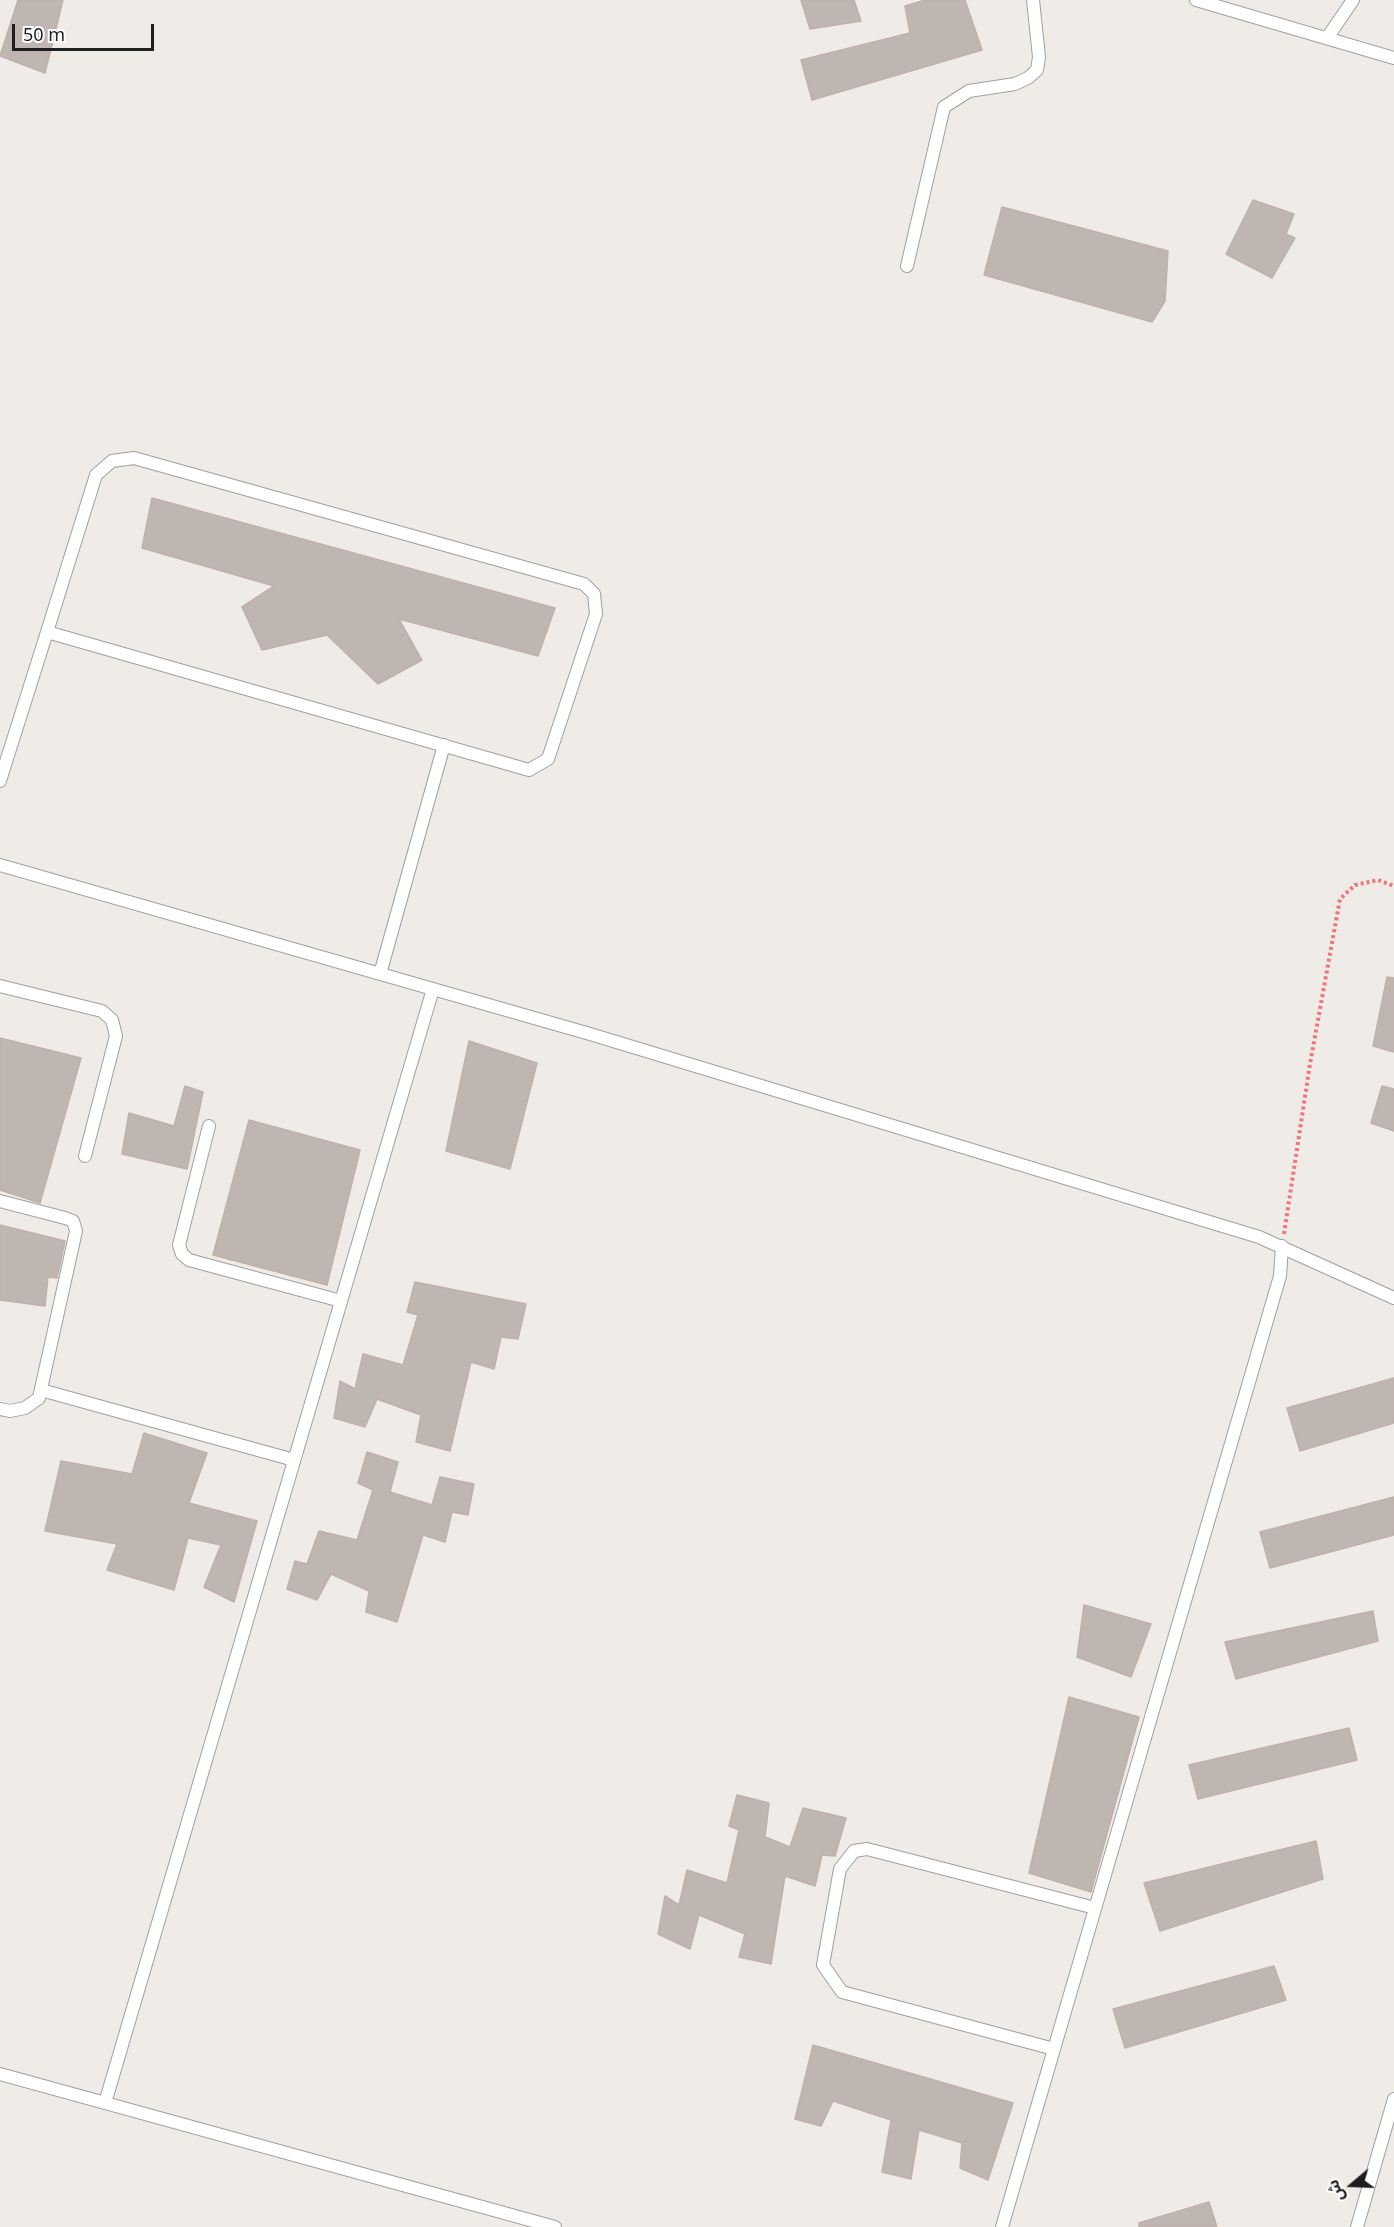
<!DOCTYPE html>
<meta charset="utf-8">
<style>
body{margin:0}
#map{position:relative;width:1394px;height:2227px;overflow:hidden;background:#efebe6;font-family:"Noto Sans","Noto Sans Arabic",sans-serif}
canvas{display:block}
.north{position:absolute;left:1322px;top:2155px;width:60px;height:60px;-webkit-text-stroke:4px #fff;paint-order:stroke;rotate:251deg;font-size:16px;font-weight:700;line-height:24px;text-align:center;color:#1f1f1f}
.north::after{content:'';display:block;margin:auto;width:21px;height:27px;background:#1f1f1f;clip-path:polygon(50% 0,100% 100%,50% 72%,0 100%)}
.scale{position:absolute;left:12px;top:24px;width:142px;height:27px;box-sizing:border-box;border:3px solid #1f1f1f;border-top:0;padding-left:8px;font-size:18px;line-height:21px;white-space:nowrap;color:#1f1f1f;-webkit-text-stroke:4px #fff;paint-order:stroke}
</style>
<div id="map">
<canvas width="1394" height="2227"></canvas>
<div class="north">ش</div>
<div class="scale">50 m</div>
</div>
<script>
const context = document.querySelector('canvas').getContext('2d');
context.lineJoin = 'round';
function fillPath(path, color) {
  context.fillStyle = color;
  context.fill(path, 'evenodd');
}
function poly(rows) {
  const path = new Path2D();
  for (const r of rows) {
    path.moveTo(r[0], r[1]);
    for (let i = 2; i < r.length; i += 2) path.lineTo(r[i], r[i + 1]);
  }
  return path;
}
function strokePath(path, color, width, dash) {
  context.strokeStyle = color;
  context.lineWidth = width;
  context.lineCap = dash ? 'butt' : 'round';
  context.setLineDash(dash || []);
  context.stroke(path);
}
const building = poly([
 [18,0,63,0,45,73,0,56,18,0],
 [801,0,854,0,861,21,810,29,801,0],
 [925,0,965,0,982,50,812,100,801,60,910,33,905,6,925,0],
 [1253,200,1294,214,1286,234,1295,238,1272,278,1226,254,1253,200],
 [1002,207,1168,251,1165,301,1152,322,984,275,1002,207],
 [152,498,555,608,538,656,399,619,422,660,378,684,327,635,262,650,242,607,274,586,142,548,152,498],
 [1387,977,1394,978,1394,1052,1373,1046,1387,977],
 [0,1038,81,1058,40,1203,0,1190,0,1038],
 [469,1041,537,1063,510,1169,446,1151,469,1041],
 [185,1086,203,1092,187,1169,122,1154,129,1113,174,1126,185,1086],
 [1382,1086,1394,1089,1394,1131,1371,1123,1382,1086],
 [249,1120,360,1150,327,1285,213,1255,249,1120],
 [0,1225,65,1241,57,1278,48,1277,45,1306,0,1300,0,1225],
 [415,1282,526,1304,518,1339,501,1337,494,1369,471,1362,450,1451,416,1442,421,1415,377,1399,365,1427,334,1418,340,1381,355,1389,363,1354,403,1365,418,1315,407,1312,415,1282],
 [1394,1378,1394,1423,1300,1451,1287,1408,1394,1378],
 [144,1433,207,1453,189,1503,257,1521,234,1602,204,1587,221,1545,188,1538,174,1590,107,1570,117,1544,45,1531,61,1461,132,1474,144,1433],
 [367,1452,398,1462,390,1492,432,1505,440,1477,474,1484,468,1515,452,1512,445,1542,423,1535,397,1622,366,1612,369,1591,331,1574,317,1600,287,1589,295,1561,307,1564,319,1531,357,1540,373,1490,358,1483,367,1452],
 [1394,1497,1394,1535,1270,1568,1260,1532,1394,1497],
 [1084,1605,1151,1624,1131,1677,1077,1657,1084,1605],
 [1373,1611,1378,1641,1236,1679,1225,1642,1373,1611],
 [1069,1697,1139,1717,1091,1892,1029,1873,1069,1697],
 [1349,1728,1357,1760,1198,1799,1189,1765,1349,1728],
 [737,1795,769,1803,765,1837,790,1847,803,1808,846,1818,835,1856,822,1855,815,1886,785,1876,771,1964,739,1957,745,1934,699,1915,690,1949,658,1934,665,1896,679,1905,687,1870,727,1883,739,1830,729,1826,737,1795],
 [1316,1841,1323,1879,1160,1931,1144,1883,1316,1841],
 [1274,1966,1286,2000,1125,2048,1113,2009,1274,1966],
 [813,2045,1013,2103,988,2180,960,2168,962,2143,919,2130,911,2179,882,2172,891,2120,833,2101,821,2126,795,2119,813,2045],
 [1209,2202,1217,2227,1139,2227,1139,2223,1209,2202]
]);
fillPath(building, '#bfb6b2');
strokePath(building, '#c0b0a9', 1.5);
const lane = poly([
 [1196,0,1394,58],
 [1327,38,1353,0],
 [907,266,944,107,969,91,1015,84,1028,78,1037,70,1039,57,1033,0],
 [0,781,47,632,96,475,112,461,134,458,584,584,594,594,596,614,548,759,529,770,47,632],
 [0,865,590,1034,1259,1237,1394,1298],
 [380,974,444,745],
 [0,986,102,1011,112,1020,116,1036,85,1156],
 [209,1126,179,1245,182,1254,189,1260,341,1301],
 [0,1201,65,1218,73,1221,76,1231,39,1398,25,1408,10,1411,0,1409],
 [41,1390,294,1460],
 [1054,2049,842,1992,823,1965,840,1869,854,1851,867,1849,1095,1908],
 [0,2074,555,2227],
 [105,2103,433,989],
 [1002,2227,1280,1276,1282,1246],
 [1357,2227,1394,2099]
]);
strokePath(lane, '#a0a0a0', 14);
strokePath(poly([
 [1284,1234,1310,1064,1340,899,1355,885,1378,880,1394,886]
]), '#f0757a', 4, [3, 3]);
strokePath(lane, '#fff', 12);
</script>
